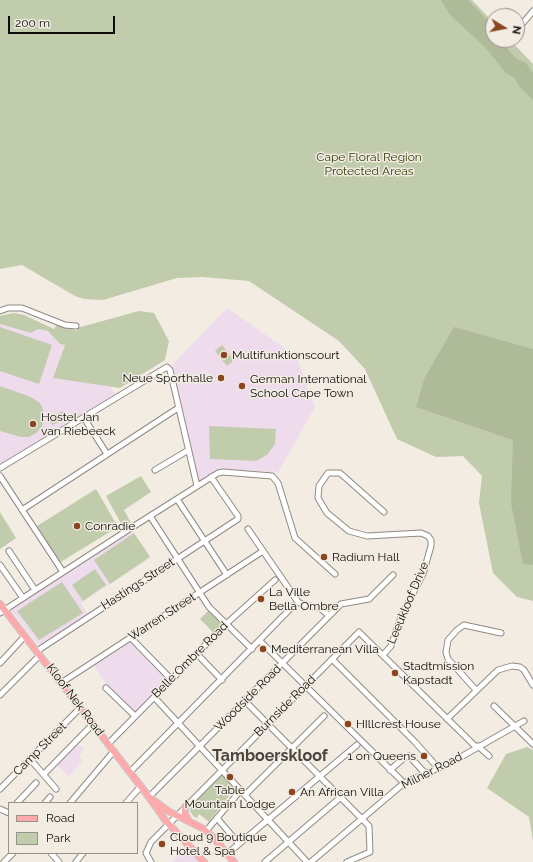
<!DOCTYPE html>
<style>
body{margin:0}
#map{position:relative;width:533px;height:862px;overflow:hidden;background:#f2ece3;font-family:Raleway,sans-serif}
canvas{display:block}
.legend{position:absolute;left:8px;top:802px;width:130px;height:52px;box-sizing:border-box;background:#f2ece3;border:1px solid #97938c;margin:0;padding:5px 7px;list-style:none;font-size:12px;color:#0f0d0a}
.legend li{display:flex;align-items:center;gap:8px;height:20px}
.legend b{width:20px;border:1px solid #97938c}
.north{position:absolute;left:485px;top:8px;width:40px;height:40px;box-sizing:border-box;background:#f2ece3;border:1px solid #97938c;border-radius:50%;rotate:100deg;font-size:11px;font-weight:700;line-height:16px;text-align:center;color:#0f0d0a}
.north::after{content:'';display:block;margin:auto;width:14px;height:18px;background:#8c461f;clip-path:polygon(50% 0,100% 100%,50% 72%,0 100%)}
.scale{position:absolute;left:8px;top:16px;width:107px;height:18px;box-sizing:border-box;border:2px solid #0f0d0a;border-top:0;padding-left:5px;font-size:12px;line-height:14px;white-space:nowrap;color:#0f0d0a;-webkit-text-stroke:3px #f2ece3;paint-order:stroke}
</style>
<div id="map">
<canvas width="533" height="862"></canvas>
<ul class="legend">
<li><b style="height:5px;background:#feaaac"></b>Road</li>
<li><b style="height:11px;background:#c1ccad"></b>Park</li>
</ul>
<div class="north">N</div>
<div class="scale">200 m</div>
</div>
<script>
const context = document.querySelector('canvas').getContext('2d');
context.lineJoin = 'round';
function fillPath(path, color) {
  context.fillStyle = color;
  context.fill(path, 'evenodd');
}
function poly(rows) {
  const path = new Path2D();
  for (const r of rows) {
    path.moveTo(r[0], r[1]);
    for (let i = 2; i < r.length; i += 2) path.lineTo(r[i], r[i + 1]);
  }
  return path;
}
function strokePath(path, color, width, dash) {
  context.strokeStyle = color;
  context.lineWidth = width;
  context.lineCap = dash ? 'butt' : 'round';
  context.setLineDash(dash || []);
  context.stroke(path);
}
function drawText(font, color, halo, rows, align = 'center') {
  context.font = font + ' Raleway,sans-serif';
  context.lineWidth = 3;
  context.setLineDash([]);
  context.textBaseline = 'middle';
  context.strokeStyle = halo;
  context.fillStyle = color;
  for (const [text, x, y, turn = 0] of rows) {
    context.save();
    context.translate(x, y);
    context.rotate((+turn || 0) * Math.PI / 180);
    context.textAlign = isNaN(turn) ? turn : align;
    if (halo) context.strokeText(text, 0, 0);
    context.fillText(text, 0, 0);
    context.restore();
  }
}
fillPath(poly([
 [227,308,296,356,315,407,278,472,221,469,198,482,195,478,172,365],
 [0,324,31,333,38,329,49,331,60,344,65,344,53,378,110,386,115,394,0,465],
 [132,531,151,557,81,603,88,614,39,645,11,610],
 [130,643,168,681,135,714,110,689,94,666],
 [76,743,84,748,79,757,82,761,69,776,56,764],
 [186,847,200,862,172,862]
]), '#eedced');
fillPath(poly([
 [0,0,472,0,493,22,493,40,510,40,533,64,533,601,517,597,493,573,479,503,482,476,463,456,436,457,397,439,365,369,339,341,249,281,202,277,177,278,103,300,84,299,75,296,22,265,0,269],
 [139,311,154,313,169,341,165,360,120,388,53,378,65,345,60,344,48,331,38,329,31,333,0,324,0,316,14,313,24,315,54,329,57,324,77,331,77,328],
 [0,327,52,345,39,384,0,371],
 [222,345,234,360,227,366,215,351],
 [0,386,31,397,40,403,44,412,44,419,42,427,36,433,29,437,21,437,0,431],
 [63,411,66,419,52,425,48,418],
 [209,426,276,429,275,444,267,455,256,461,210,459],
 [141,476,151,492,124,510,132,525,124,529,106,496],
 [96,489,118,527,59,563,37,526],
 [0,512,16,538,0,549],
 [134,533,150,557,110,584,94,560],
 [95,569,106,585,83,601,72,585],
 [62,582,83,613,39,640,17,611],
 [210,609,222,622,221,627,214,633,200,619],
 [527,747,533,750,533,841,529,817,487,788,506,754],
 [222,774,235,788,209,822,199,814,197,818,193,816,190,811,192,803]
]), '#c1ccad');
fillPath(poly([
 [441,0,468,0,493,26,493,40,504,40,509,51,518,60,525,62,533,73,533,100,519,86,515,78,506,73,485,47,450,15],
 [454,327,533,349,533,565,523,564,511,503,513,440,416,407,425,377]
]), '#afba99');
const minor = poly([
 [517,30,533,11],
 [0,311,8,308,22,308,65,325,76,326],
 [84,418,107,454],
 [0,468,167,367,170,370,197,486],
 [155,470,187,451],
 [0,476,63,572],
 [177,499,227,575],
 [22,510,178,408],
 [150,516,209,607,252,649],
 [248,529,298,602,304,605,320,608,329,616],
 [9,551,35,590],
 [0,565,23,598],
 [0,613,131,528,218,473,223,472,272,476,278,483,295,538,335,574],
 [131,638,171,679],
 [260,641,404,783],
 [37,651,238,519,238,516,211,477],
 [197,654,222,680],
 [383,655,391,646,401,617,423,574,431,546,431,540,428,536,421,533,367,536,349,531,327,513,318,498,319,486,328,473,340,473,384,512],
 [332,659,415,742,438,768],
 [0,663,25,636],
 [61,683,263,551],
 [106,688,135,716],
 [476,690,448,659,446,652,448,640,457,630,464,625,501,633],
 [0,695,40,655],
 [154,697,307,862],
 [245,701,369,826,370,852,347,862],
 [494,706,533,744],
 [447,719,498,670,512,666,520,667,524,670,533,685],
 [108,744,226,624,275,580],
 [478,746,489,756],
 [30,759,56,789],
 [390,770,405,757,409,756,425,773],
 [130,772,293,606],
 [44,774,93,724],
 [0,789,80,708],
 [245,795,324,716],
 [149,797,341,604,369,599,393,575],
 [17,803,36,783],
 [45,803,50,797],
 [70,803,114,751],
 [126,803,141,786],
 [0,809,9,813],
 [217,818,239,844],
 [206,831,241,790],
 [51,853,59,862],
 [227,854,357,745],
 [4,862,13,853],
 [76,862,83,853],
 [151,862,146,853,151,842,359,632,476,747],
 [265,862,341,797],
 [311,862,404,783,452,762,524,721]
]);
const major = poly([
 [0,604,149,797,165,820,204,862],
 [152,799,168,811,202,828,213,837,234,862],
 [185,807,185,814,189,821]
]);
strokePath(minor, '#908a83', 7);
strokePath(major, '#cacac9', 8);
strokePath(minor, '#fff', 5);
strokePath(major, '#feaaac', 6);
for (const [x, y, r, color] of [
 [224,355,4,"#8c461f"],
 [221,378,4,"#8c461f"],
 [242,386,4,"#8c461f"],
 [33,424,4,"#8c461f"],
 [77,526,4,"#8c461f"],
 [324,557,4,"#8c461f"],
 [261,599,4,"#8c461f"],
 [263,649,4,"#8c461f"],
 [395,673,4,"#8c461f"],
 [348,724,4,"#8c461f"],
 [424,756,4,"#8c461f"],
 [230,777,4,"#8c461f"],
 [292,792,4,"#8c461f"],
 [162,844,4,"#8c461f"]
]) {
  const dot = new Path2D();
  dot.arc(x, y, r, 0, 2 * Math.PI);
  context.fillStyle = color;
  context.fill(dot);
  strokePath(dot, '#f2ece3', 1.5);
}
drawText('12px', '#313e07', '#f2ece3', [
 ["Cape Floral Region",369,157],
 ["Protected Areas",369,171]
]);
drawText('12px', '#0f0d0a', '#f2ece3', [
 ["Multifunktionscourt",232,355],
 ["Neue Sporthalle",213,378,"right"],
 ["German International",250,379],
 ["School Cape Town",250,393],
 ["Hostel Jan",41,417],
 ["van Riebeeck",41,431],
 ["Conradie",85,526],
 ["Radium Hall",332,557],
 ["La Ville",269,592],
 ["Bella Ombre",269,606],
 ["Mediterranean Villa",271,649],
 ["Stadtmission",403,666],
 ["Kapstadt",403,680],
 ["HIllcrest House",356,724],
 ["1 on Queens",416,756,"right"],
 ["Table",230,790,"center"],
 ["Mountain Lodge",230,804,"center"],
 ["An African Villa",300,792],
 ["Cloud 9 Boutique",170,837],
 ["Hotel & Spa",170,851]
], 'left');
drawText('12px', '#0f0d0a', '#f2ece3', [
 ["Hastings Street",138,584,-33],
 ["Leeukloof Drive",408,603,-67],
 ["Warren Street",162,617,-33],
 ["Belle Ombre Road",190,660,-45],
 ["Woodside Road",248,698,-45],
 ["Kloof Nek Road",75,700,53],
 ["Burnside Road",285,706,-45],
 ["Camp Street",40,749,-45],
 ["Milner Road",432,771,-27]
]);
drawText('bold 16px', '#4a453e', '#f2ece3', [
 ["Tamboerskloof",270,756]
]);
</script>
